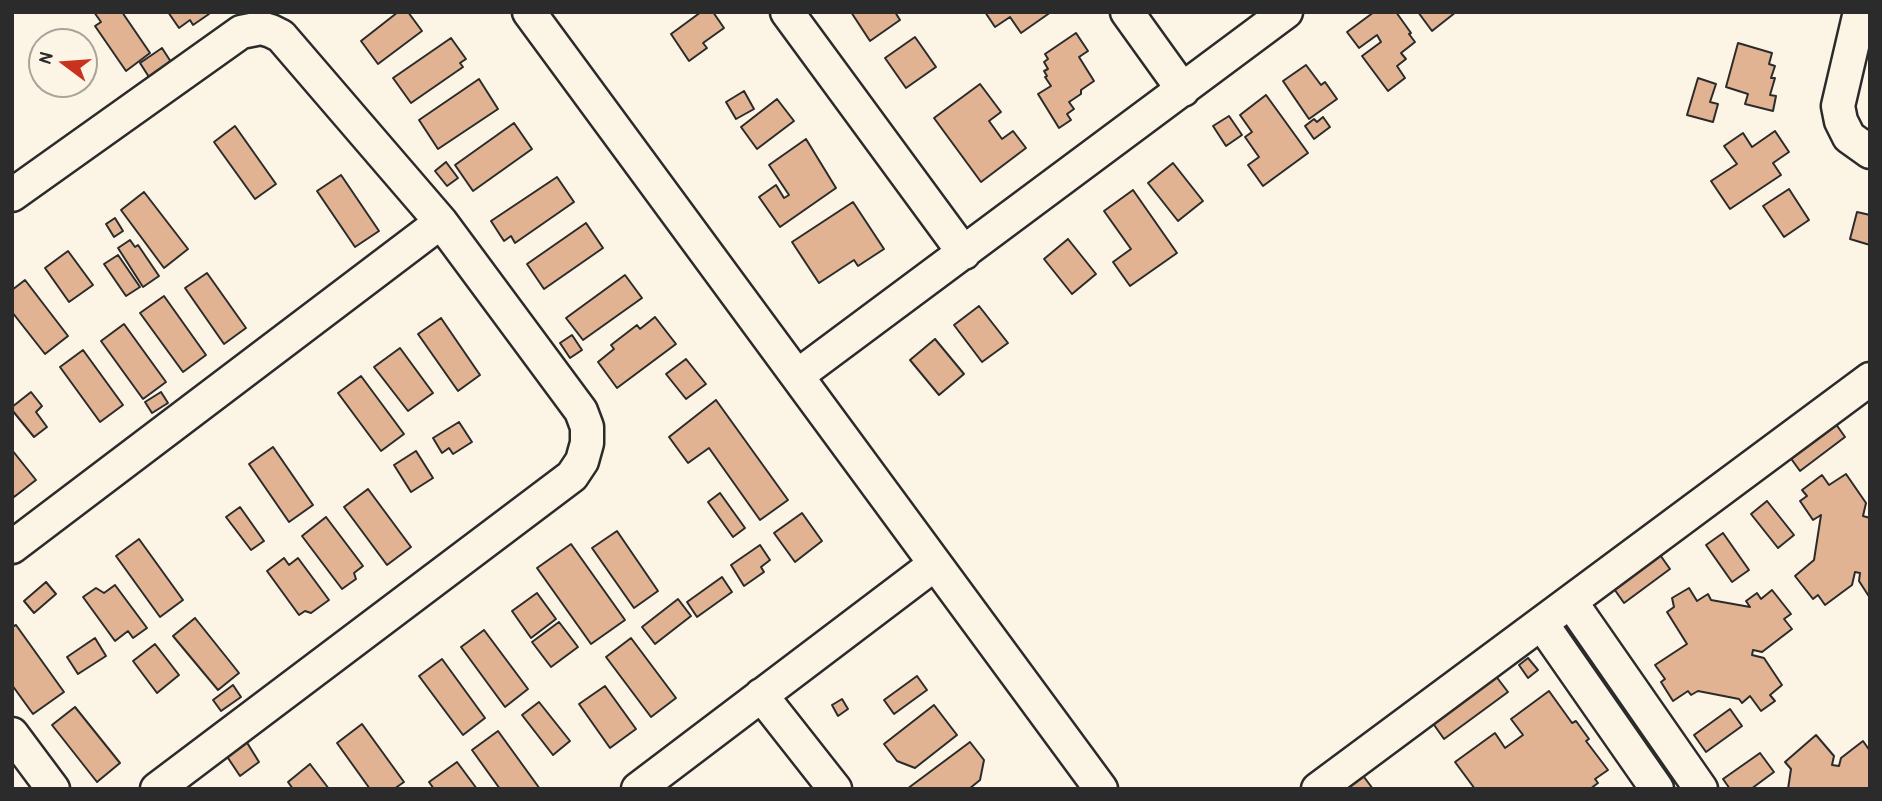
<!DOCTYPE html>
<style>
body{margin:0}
#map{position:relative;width:1882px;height:801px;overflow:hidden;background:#fcf5e5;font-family:"Patrick Hand",sans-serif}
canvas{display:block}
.frame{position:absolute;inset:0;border:14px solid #2b2b2b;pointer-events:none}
.north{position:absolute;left:28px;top:28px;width:70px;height:70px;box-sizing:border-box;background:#fcf5e5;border:2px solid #a8a49b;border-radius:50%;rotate:286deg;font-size:19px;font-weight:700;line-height:28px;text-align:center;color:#2b2b2b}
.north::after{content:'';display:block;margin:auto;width:24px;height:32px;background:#c8321e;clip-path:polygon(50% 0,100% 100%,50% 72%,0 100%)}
</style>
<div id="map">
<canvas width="1882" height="801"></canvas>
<div class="frame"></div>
<div class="north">N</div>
</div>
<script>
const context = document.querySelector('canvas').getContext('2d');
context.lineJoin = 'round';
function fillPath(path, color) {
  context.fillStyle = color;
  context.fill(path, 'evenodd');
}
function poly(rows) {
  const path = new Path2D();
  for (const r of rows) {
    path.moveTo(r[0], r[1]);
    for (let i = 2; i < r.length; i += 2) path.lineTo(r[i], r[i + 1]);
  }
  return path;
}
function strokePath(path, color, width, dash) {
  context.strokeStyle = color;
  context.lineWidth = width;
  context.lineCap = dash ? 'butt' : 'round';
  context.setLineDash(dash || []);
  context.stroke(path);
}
const building = poly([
 [94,12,122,12,150,53,126,71,95,26,101,22,94,12],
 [168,12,208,12,209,14,193,25,190,20,179,28,168,12],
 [398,12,408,12,422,31,378,64,361,41,398,12],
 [701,12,713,12,724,28,703,43,707,48,689,61,671,34,701,12],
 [851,12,895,12,900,20,870,41,851,12],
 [985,12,1051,12,1021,33,1010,17,995,27,985,12],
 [1374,12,1396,12,1411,33,1409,34,1415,42,1401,53,1406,59,1397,66,1405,78,1388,91,1362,56,1381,42,1377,35,1359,48,1347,32,1374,12],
 [1418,12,1456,12,1432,31,1418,12],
 [1076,33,1088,51,1079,57,1094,81,1081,90,1081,94,1069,102,1074,109,1067,114,1071,120,1059,128,1038,94,1051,86,1045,77,1047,76,1044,71,1048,69,1044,62,1048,59,1045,54,1076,33],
 [915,37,936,67,906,88,885,58,915,37],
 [451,38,466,59,460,63,463,67,411,103,393,78,451,38],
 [1738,43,1772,53,1769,64,1775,66,1771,78,1775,78,1770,95,1776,96,1773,111,1745,104,1748,94,1726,87,1738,43],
 [162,48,171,62,149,77,140,63,162,48],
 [1306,65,1321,85,1325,82,1337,99,1309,119,1283,81,1306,65],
 [1698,78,1716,84,1710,102,1718,104,1713,122,1687,115,1698,78],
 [479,79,498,109,438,149,419,120,479,79],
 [980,84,1001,112,989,121,1002,139,1013,131,1026,148,981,182,934,118,980,84],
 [744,91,754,109,736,119,726,102,744,91],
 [1266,95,1308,153,1263,186,1248,165,1259,157,1245,137,1252,132,1240,115,1266,95],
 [777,99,794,121,757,149,741,127,777,99],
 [1229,116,1242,135,1226,146,1213,126,1229,116],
 [1323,117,1330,127,1314,139,1305,126,1314,119,1317,122,1323,117],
 [514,123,532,149,473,191,455,165,514,123],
 [235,126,276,184,255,199,214,142,235,126],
 [1775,131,1789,152,1773,163,1781,175,1730,209,1711,181,1737,164,1724,146,1743,133,1752,147,1775,131],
 [806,139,836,188,780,227,759,197,776,185,784,198,789,195,769,165,806,139],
 [446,162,458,178,447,186,435,171,446,162],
 [1173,163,1203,201,1178,221,1148,183,1173,163],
 [341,175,379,231,355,247,317,191,341,175],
 [557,177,574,202,515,243,511,236,504,241,491,221,557,177],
 [1789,189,1809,220,1784,237,1763,206,1789,189],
 [1133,190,1177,253,1130,286,1113,262,1131,249,1104,211,1133,190],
 [144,192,188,249,164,268,121,210,144,192],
 [853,202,884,249,858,266,854,260,819,283,792,242,853,202],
 [1857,212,1870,215,1870,245,1850,239,1857,212],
 [115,218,123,231,114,237,106,224,115,218],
 [586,223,603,248,544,289,527,264,586,223],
 [1068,239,1096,274,1072,294,1044,259,1068,239],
 [130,240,135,247,138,245,159,276,143,287,118,248,130,240],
 [68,251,93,285,69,302,45,268,68,251],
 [118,255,140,287,126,296,104,264,118,255],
 [207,273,246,328,224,344,185,288,207,273],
 [625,275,642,298,583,340,566,318,625,275],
 [25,280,68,336,45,354,12,312,12,290,25,280],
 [164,296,206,355,183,372,140,313,164,296],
 [979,306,1008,343,982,362,954,325,979,306],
 [655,317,676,344,617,388,598,362,614,349,611,345,637,325,640,329,655,317],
 [441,318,480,375,458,391,418,334,441,318],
 [124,324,166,382,143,399,101,341,124,324],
 [572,335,582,350,570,358,560,343,572,335],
 [935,339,964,374,939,395,910,360,935,339],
 [400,348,433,393,408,411,374,367,400,348],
 [83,350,123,405,100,422,60,367,83,350],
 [686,359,706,384,686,399,666,374,686,359],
 [361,376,404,434,381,451,338,393,361,376],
 [31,392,42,406,36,412,47,427,34,437,12,410,12,407,31,392],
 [161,392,168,403,152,413,145,402,161,392],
 [716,400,788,500,760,520,709,448,688,463,669,437,716,400],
 [1833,420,1845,437,1800,471,1787,453,1833,420],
 [459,422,472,442,453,454,449,448,442,453,433,438,459,422],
 [273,447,313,505,289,522,249,464,273,447],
 [12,450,36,480,14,497,12,494,12,450],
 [416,451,433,478,411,492,394,465,416,451],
 [1846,474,1866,503,1863,516,1870,518,1870,598,1859,581,1860,573,1855,572,1852,585,1825,605,1818,595,1813,599,1795,576,1814,560,1821,515,1813,520,1800,501,1807,496,1802,490,1822,475,1829,485,1846,474],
 [368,489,411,547,387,565,344,507,368,489],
 [720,493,745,528,733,537,708,502,720,493],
 [1767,501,1794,535,1778,548,1751,514,1767,501],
 [240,507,264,541,251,550,226,517,240,507],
 [802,513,822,541,795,562,774,533,802,513],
 [326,517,363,566,354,573,356,579,342,589,302,536,326,517],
 [617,531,658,591,634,608,592,548,617,531],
 [1723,533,1749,570,1732,582,1706,545,1723,533],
 [139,539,183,600,160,617,116,556,139,539],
 [571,544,625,620,591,644,537,568,571,544],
 [760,545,770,560,761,567,764,572,744,586,731,565,760,545],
 [1658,552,1670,569,1624,603,1612,586,1658,552],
 [284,558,289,565,298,558,329,600,311,613,305,611,299,615,267,571,284,558],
 [722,577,732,592,697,617,687,602,722,577],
 [46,582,56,594,34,613,24,601,46,582],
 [115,585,147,628,133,638,128,631,115,641,83,597,96,588,104,593,115,585],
 [1689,588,1697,601,1708,594,1711,600,1750,607,1746,601,1757,593,1761,599,1772,590,1791,614,1784,619,1792,629,1762,652,1753,650,1752,655,1764,658,1782,685,1770,695,1775,701,1761,711,1750,696,1742,703,1739,699,1698,691,1691,695,1688,691,1673,701,1661,682,1665,679,1655,665,1687,644,1667,612,1674,607,1672,598,1689,588],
 [537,593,556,619,531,638,512,611,537,593],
 [678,599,691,616,655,644,642,627,678,599],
 [195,618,239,673,218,690,173,636,195,618],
 [559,622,578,647,551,667,532,642,559,622],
 [16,625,64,692,33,714,12,685,12,627,16,625],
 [484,630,528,689,505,707,461,647,484,630],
 [95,638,106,656,78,674,67,657,95,638],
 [631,638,676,698,651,717,606,657,631,638],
 [155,644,179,675,157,693,133,661,155,644],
 [1528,658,1538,670,1528,678,1519,665,1528,658],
 [442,659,485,718,463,735,419,676,442,659],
 [1495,675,1508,692,1444,739,1432,722,1495,675],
 [917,676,927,690,894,714,884,700,917,676],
 [233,685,241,697,221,711,213,700,233,685],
 [605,686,636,729,610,748,579,704,605,686],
 [1549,691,1572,723,1576,721,1589,739,1586,741,1608,770,1595,779,1598,783,1590,789,1475,789,1455,762,1495,733,1505,748,1523,735,1511,719,1549,691],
 [842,699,848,709,838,716,832,705,842,699],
 [539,702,570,741,553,755,522,715,539,702],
 [934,705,957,735,915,768,897,761,884,744,934,705],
 [75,707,120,763,97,782,52,725,75,707],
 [1730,709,1742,726,1706,752,1694,735,1730,709],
 [362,724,404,782,394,789,370,789,337,743,362,724],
 [498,731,540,789,500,789,472,750,498,731],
 [1816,735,1834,756,1832,765,1839,766,1841,758,1863,741,1870,751,1870,789,1788,789,1791,769,1785,762,1816,735],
 [246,741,259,762,240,776,226,755,246,741],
 [970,742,984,760,980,780,969,789,907,789,970,742],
 [1760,753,1774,772,1751,789,1730,789,1723,779,1760,753],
 [457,762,477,789,434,789,429,782,457,762],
 [310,764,329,789,293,789,288,782,310,764],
 [1361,773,1373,789,1340,789,1361,773]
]);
fillPath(building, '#e1b392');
strokePath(building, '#2b2b2b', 2);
const minor = poly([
 [529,12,1101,789],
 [787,12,964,253],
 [1127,12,1183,90],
 [1860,12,1838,106,1841,121,1849,137,1870,152],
 [12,195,241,32,261,28,271,31,281,36,441,222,581,411,587,427,587,443,582,461,572,476,157,789],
 [797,376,1286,12],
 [12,547,441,222],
 [1571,602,1701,789],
 [1542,624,1657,789],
 [761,695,835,789],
 [12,734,53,789],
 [638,789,935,564],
 [1318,789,1870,379]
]);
strokePath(minor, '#2b2b2b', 37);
strokePath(minor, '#fcf5e5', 32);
</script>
